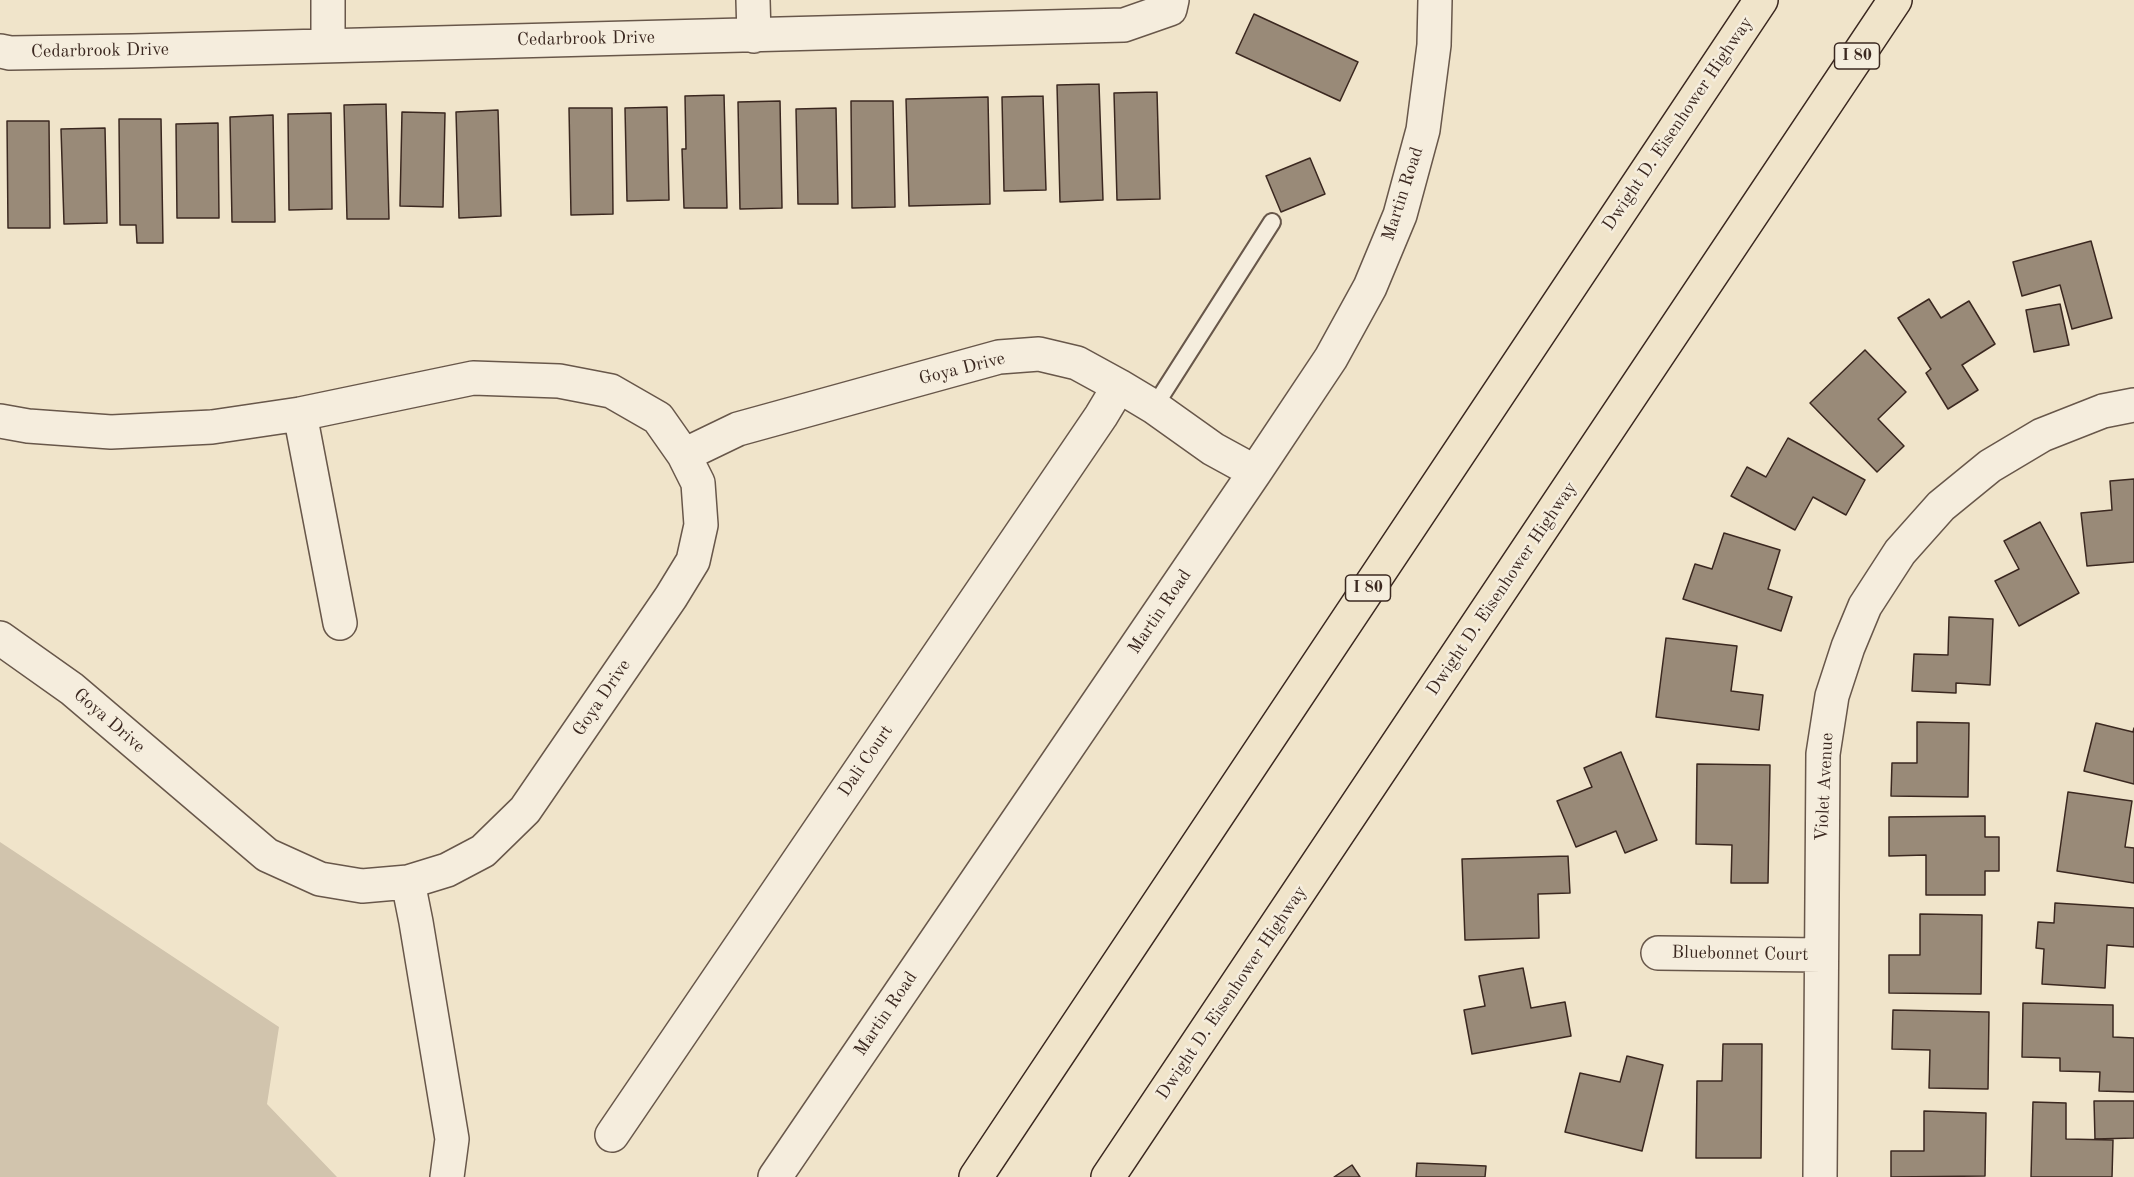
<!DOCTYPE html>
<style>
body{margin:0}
canvas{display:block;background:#f0e4ca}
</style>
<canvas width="2134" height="1177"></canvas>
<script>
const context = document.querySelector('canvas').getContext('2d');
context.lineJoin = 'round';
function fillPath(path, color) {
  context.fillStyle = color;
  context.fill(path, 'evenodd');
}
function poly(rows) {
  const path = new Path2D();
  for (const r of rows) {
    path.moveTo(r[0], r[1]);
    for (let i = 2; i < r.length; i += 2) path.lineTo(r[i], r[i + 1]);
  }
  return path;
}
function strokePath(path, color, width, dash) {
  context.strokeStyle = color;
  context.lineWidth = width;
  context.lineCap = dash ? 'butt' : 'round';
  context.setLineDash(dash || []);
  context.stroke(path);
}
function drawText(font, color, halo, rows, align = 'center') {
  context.font = font + ' "Old Standard TT",serif';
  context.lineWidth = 5;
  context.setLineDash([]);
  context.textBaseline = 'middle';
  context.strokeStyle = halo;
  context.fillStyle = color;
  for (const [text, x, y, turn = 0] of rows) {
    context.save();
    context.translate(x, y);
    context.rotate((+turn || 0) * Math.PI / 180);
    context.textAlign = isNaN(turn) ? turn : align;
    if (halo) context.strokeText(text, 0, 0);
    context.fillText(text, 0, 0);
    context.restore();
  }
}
fillPath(poly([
 [0,842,279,1027,267,1104,337,1177,0,1177]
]), '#d1c4ad');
const building = poly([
 [1254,14,1358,62,1340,101,1236,53,1254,14],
 [1099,84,1103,200,1060,202,1057,85,1099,84],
 [1157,92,1160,199,1117,200,1114,93,1157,92],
 [724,95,727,208,684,208,682,149,686,149,685,96,724,95],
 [1043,96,1046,190,1004,191,1002,97,1043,96],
 [988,97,990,204,909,206,906,99,988,97],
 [780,101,782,208,740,209,738,102,780,101],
 [851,101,893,101,895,207,852,208,851,101],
 [386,104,389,219,347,219,344,105,386,104],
 [667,107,669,200,627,201,625,108,667,107],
 [569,108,612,108,613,214,571,215,569,108],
 [836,108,838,204,798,204,796,109,836,108],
 [498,110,501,216,459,218,456,112,498,110],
 [402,112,445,113,443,207,400,206,402,112],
 [331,113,332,209,289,210,288,114,331,113],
 [273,115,275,222,232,222,230,117,273,115],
 [119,119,161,119,163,243,137,243,136,225,120,225,119,119],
 [7,121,49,121,50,228,8,228,7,121],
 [218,123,219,218,177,218,176,124,218,123],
 [105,128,107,223,64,224,61,129,105,128],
 [1310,158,1325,194,1281,212,1266,176,1310,158],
 [2091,241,2112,318,2072,329,2060,285,2022,296,2013,262,2091,241],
 [1929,299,1941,318,1969,301,1995,344,1962,365,1978,390,1948,409,1926,373,1931,369,1898,318,1929,299],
 [2060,304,2069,345,2034,352,2026,310,2060,304],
 [1865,350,1906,392,1878,419,1904,446,1877,472,1810,403,1865,350],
 [1788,438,1865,480,1846,515,1813,497,1795,530,1731,496,1747,467,1766,477,1788,438],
 [2134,479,2134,562,2087,566,2081,513,2112,510,2110,481,2134,479],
 [2040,522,2079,593,2019,626,1995,581,2019,569,2004,541,2040,522],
 [1724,533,1780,550,1768,589,1792,597,1781,631,1683,599,1695,564,1712,569,1724,533],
 [1949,617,1993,619,1990,685,1956,683,1956,693,1912,691,1914,654,1948,655,1949,617],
 [1666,638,1737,646,1731,691,1763,695,1759,730,1656,717,1666,638],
 [1917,722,1969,723,1968,797,1891,796,1892,763,1917,763,1917,722],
 [2096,723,2133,732,2134,728,2134,784,2084,771,2096,723],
 [1621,752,1657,840,1625,853,1616,831,1576,847,1557,801,1592,787,1584,768,1621,752],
 [1697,764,1770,765,1768,883,1731,883,1732,845,1696,844,1697,764],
 [2068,792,2132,801,2125,847,2134,848,2134,883,2057,871,2068,792],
 [1985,816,1985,837,1999,837,1999,871,1985,871,1985,895,1926,895,1926,855,1889,856,1889,817,1985,816],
 [1568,856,1570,893,1538,894,1539,938,1465,940,1462,859,1568,856],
 [2055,903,2134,908,2134,947,2107,945,2105,988,2042,984,2044,949,2036,948,2038,922,2054,923,2055,903],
 [1920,914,1982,915,1981,994,1889,993,1889,955,1920,955,1920,914],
 [1523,968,1531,1008,1565,1002,1571,1036,1472,1054,1464,1010,1485,1006,1479,976,1523,968],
 [2023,1003,2113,1005,2113,1037,2134,1038,2134,1092,2099,1091,2100,1072,2060,1071,2060,1058,2022,1057,2023,1003],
 [1893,1010,1989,1012,1988,1089,1929,1088,1930,1050,1892,1049,1893,1010],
 [1723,1044,1762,1044,1761,1158,1696,1158,1697,1081,1722,1081,1723,1044],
 [1627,1056,1663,1065,1642,1151,1565,1132,1580,1073,1620,1082,1627,1056],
 [2094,1101,2134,1101,2134,1138,2095,1139,2094,1101],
 [2033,1102,2066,1103,2066,1139,2113,1140,2112,1177,2031,1177,2033,1102],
 [1924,1111,1986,1113,1985,1176,1891,1177,1891,1151,1924,1151,1924,1111],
 [1417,1163,1486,1166,1485,1177,1416,1177,1417,1163],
 [1352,1165,1360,1177,1334,1177,1352,1165]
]);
fillPath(building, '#998a78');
strokePath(building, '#3b2820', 1.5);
const lane = poly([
 [1154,407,1272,222]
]);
const street = poly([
 [328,0,328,45],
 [753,0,754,36],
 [0,51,10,53,132,51,1124,25,1170,9,1172,0],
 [300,414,340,623],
 [0,421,28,426,111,432,212,427,300,414,473,378,559,381,611,391,658,418,684,455,698,483,701,525,693,561,671,597,525,810,483,851,447,870,408,882,362,886,320,879,267,855,72,689,0,638],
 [684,455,738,429,999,357,1039,354,1077,363,1119,386,1154,407,1213,449,1255,472],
 [408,882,416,922,452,1139,447,1177],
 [1658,953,1821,955],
 [612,1135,1101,416,1119,386],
 [775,1177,1255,472,1331,358,1370,287,1400,215,1423,130,1434,45,1435,0],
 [1820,1177,1823,754,1832,696,1848,647,1865,606,1900,552,1941,506,1990,466,2042,435,2103,411,2134,405]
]);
const highway = poly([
 [976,1177,1761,0],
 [1108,1177,1895,0]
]);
strokePath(lane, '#68574a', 20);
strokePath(street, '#68574a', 36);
strokePath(highway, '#3b2820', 36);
strokePath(lane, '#f5eddd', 16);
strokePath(street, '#f5eddd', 33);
strokePath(highway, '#f0e4ca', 33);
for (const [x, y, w] of [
 [1857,56,45],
 [1368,588,45]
]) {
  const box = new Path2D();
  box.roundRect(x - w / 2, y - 13, w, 26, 4.5);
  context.fillStyle = '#f5eddd';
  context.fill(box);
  strokePath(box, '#3b2820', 1.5);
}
drawText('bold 16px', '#3b2820', null, [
 ["I 80",1857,56],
 ["I 80",1368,588]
]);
drawText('18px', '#3b2820', '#f5eddd', [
 ["Cedarbrook Drive",586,39,-1],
 ["Cedarbrook Drive",100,51,-1],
 ["Dwight D. Eisenhower Highway",1678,124,-56],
 ["Martin Road",1403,194,-72],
 ["Goya Drive",962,369,-14],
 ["Dwight D. Eisenhower Highway",1502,589,-56],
 ["Martin Road",1160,612,-56],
 ["Goya Drive",602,698,-56],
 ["Goya Drive",109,721,41],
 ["Dali Court",866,761,-56],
 ["Violet Avenue",1825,787,-87],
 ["Bluebonnet Court",1740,954,1],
 ["Dwight D. Eisenhower Highway",1232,993,-56],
 ["Martin Road",886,1014,-56]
]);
</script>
